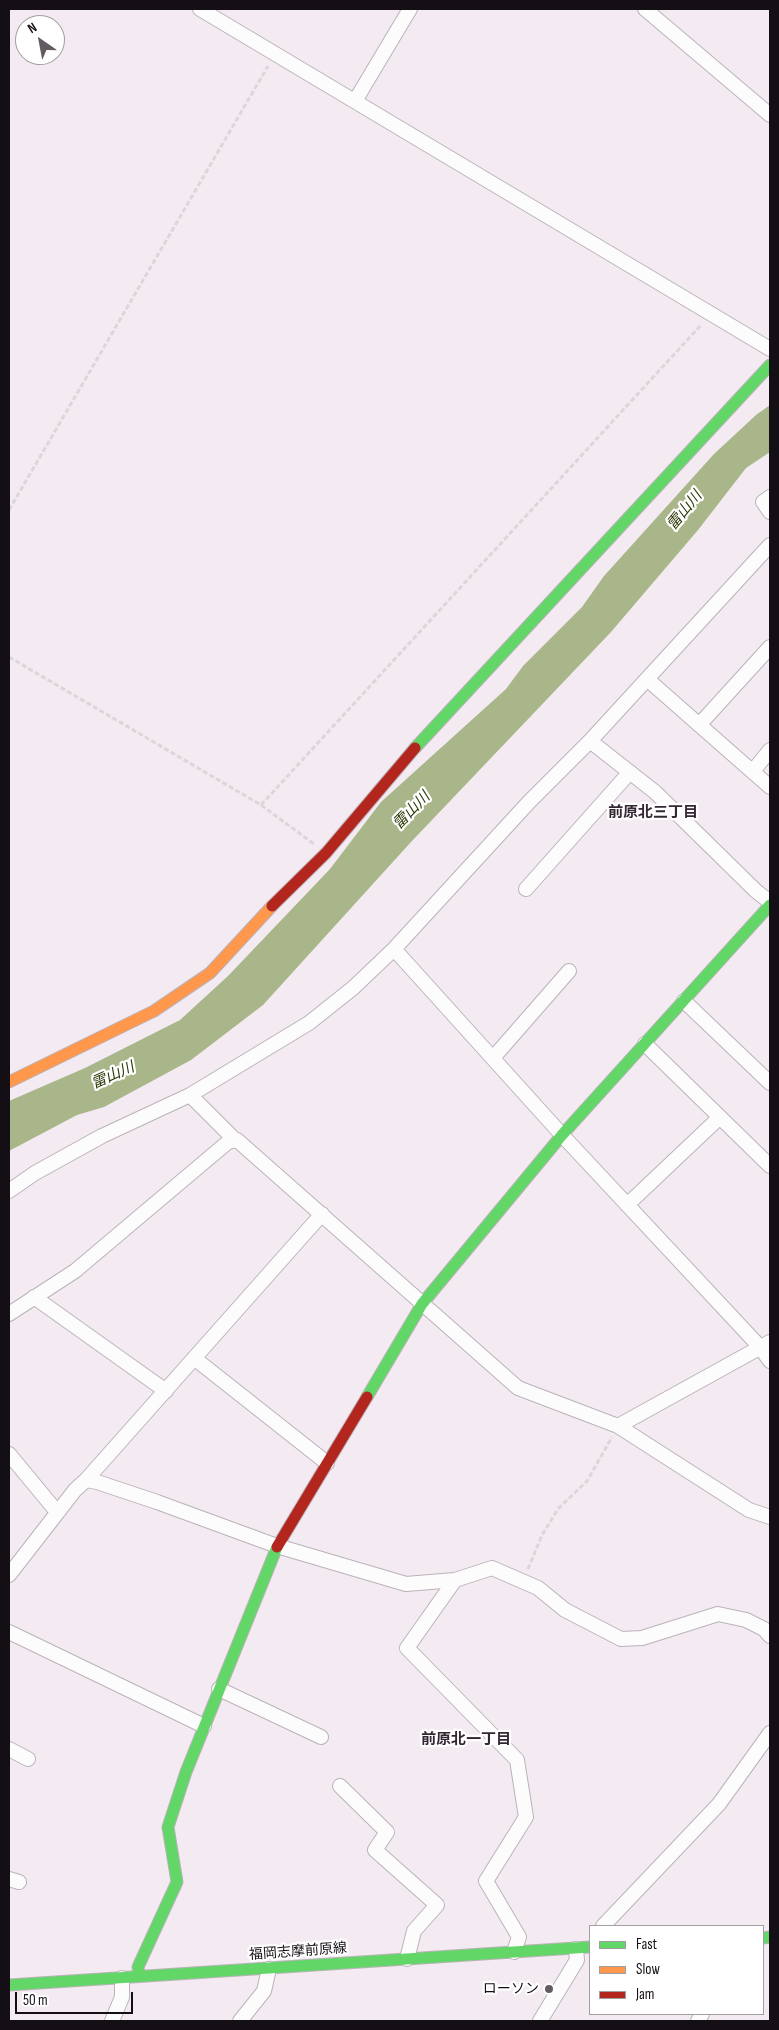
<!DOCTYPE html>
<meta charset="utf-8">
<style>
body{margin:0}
#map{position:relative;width:779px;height:2030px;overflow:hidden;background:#f4eaf2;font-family:"Sofia Sans Condensed",sans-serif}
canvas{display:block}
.frame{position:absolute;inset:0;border:10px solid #140f14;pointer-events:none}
.legend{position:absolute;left:589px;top:1925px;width:175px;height:90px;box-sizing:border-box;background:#fff;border:1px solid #a19fa1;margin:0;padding:6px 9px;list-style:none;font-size:15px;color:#140f14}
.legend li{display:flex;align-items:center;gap:10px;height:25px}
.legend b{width:25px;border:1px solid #a19fa1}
.north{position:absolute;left:15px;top:15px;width:50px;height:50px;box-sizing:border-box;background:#fff;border:1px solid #a19fa1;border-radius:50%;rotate:327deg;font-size:14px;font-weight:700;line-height:20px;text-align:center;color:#140f14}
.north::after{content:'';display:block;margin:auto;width:18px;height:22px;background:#625c62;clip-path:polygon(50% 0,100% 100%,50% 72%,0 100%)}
.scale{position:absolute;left:15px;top:1992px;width:118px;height:22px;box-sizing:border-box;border:2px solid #140f14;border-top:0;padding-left:6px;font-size:15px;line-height:18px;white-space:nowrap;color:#140f14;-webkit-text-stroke:4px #fff;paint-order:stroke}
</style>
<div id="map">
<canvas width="779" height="2030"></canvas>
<div class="frame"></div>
<ul class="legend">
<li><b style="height:6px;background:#63d668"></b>Fast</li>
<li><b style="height:6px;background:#ff974d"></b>Slow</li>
<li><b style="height:6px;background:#b3261e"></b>Jam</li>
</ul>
<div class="north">N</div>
<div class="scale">50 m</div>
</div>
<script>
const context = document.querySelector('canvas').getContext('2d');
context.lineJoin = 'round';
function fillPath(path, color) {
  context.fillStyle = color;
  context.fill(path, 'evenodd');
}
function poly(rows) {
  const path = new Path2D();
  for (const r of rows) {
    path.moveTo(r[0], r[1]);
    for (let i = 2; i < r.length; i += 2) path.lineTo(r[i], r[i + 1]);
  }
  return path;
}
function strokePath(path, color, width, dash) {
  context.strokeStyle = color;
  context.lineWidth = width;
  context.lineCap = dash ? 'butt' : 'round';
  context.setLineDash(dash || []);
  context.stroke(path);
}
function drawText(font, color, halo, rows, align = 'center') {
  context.font = font + ' "Sofia Sans Condensed","Noto Sans JP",sans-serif';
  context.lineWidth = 4.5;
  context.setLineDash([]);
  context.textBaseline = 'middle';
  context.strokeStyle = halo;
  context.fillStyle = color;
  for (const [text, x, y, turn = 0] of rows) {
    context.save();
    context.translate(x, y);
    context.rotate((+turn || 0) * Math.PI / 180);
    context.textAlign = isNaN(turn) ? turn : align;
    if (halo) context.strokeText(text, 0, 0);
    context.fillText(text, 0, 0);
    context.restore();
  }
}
fillPath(poly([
 [770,405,770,452,746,468,698,530,611,632,411,842,263,1005,191,1060,104,1107,77,1115,9,1151,9,1101,85,1068,180,1020,228,976,330,869,381,802,506,689,523,666,582,607,604,576,714,454,756,415]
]), '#a8b689');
const street = poly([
 [200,9,770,349],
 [645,9,770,115],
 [355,101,410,9],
 [770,497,763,502,770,512],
 [647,679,770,787],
 [699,725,770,647],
 [590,741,655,792,756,891,770,902],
 [753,771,770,750],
 [526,889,630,772],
 [394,949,562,1135,760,1347,770,1361],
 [684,1001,770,1083],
 [645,1044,770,1166],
 [493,1058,569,971],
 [190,1095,234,1139],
 [9,1191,35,1173,102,1136,190,1095,309,1023,353,988,394,949,529,802,590,741,770,545],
 [627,1205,720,1117],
 [34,1297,166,1391],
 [9,1314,75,1271,228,1142,237,1140,518,1388,618,1426,749,1510,770,1517],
 [194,1358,327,1463],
 [618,1426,770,1342],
 [9,1454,57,1512],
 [86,1480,322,1214],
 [9,1575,75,1490,86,1480,97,1482,157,1502,277,1546,406,1584,455,1580,492,1568,538,1588,565,1610,621,1639,642,1638,718,1614,746,1620,764,1629,770,1636],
 [455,1580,407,1648,517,1760,526,1817,486,1881,519,1937,514,1952],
 [9,1632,204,1726],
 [219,1689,321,1737],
 [9,1749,28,1759],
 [340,1786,387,1832,375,1850,437,1905,414,1931,407,1959],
 [9,1879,19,1882],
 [603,1926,719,1804,770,1733],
 [112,2021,122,1997,122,1978],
 [240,2021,264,1991,269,1969],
 [540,2021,577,1960,576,1949],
 [698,2021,702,2014]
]);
const fast = poly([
 [415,748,770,365],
 [367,1397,422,1304,562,1135,770,905],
 [763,1938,770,1937],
 [139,1976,138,1967,177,1882,168,1827,186,1772,277,1547],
 [9,1985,590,1947]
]);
const slow = poly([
 [9,1082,154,1011,210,973,272,906]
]);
const jam = poly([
 [272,906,326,853,415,748],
 [277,1547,367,1397]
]);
strokePath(street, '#bab3b9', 16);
strokePath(fast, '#bab3b9', 13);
strokePath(slow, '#bab3b9', 13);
strokePath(jam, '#bab3b9', 13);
strokePath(poly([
 [9,510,268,66],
 [9,657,261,805,314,844],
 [261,805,701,325],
 [528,1569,542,1535,558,1509,587,1481,612,1437]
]), '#dad7da', 3, [5, 2.5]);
strokePath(street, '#fdfcfd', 14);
strokePath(fast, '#63d668', 11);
strokePath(slow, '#ff974d', 11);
strokePath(jam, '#b3261e', 11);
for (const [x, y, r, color] of [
 [549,1989,5,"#625c62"]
]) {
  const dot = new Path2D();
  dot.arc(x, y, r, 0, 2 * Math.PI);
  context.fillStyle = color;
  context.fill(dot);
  strokePath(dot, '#fff', 2);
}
drawText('14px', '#140f14', '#fff', [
 ["福岡志摩前原線",298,1952,-4]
]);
drawText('14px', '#140f14', '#fff', [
 ["ローソン",539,1989]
], 'right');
drawText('italic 15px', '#2a3904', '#fff', [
 ["雷山川",685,511,-51],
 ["雷山川",412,811,-46],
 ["雷山川",113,1076,-24]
]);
drawText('bold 15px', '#332733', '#fff', [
 ["前原北三丁目",653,813],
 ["前原北一丁目",466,1740]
]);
</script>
